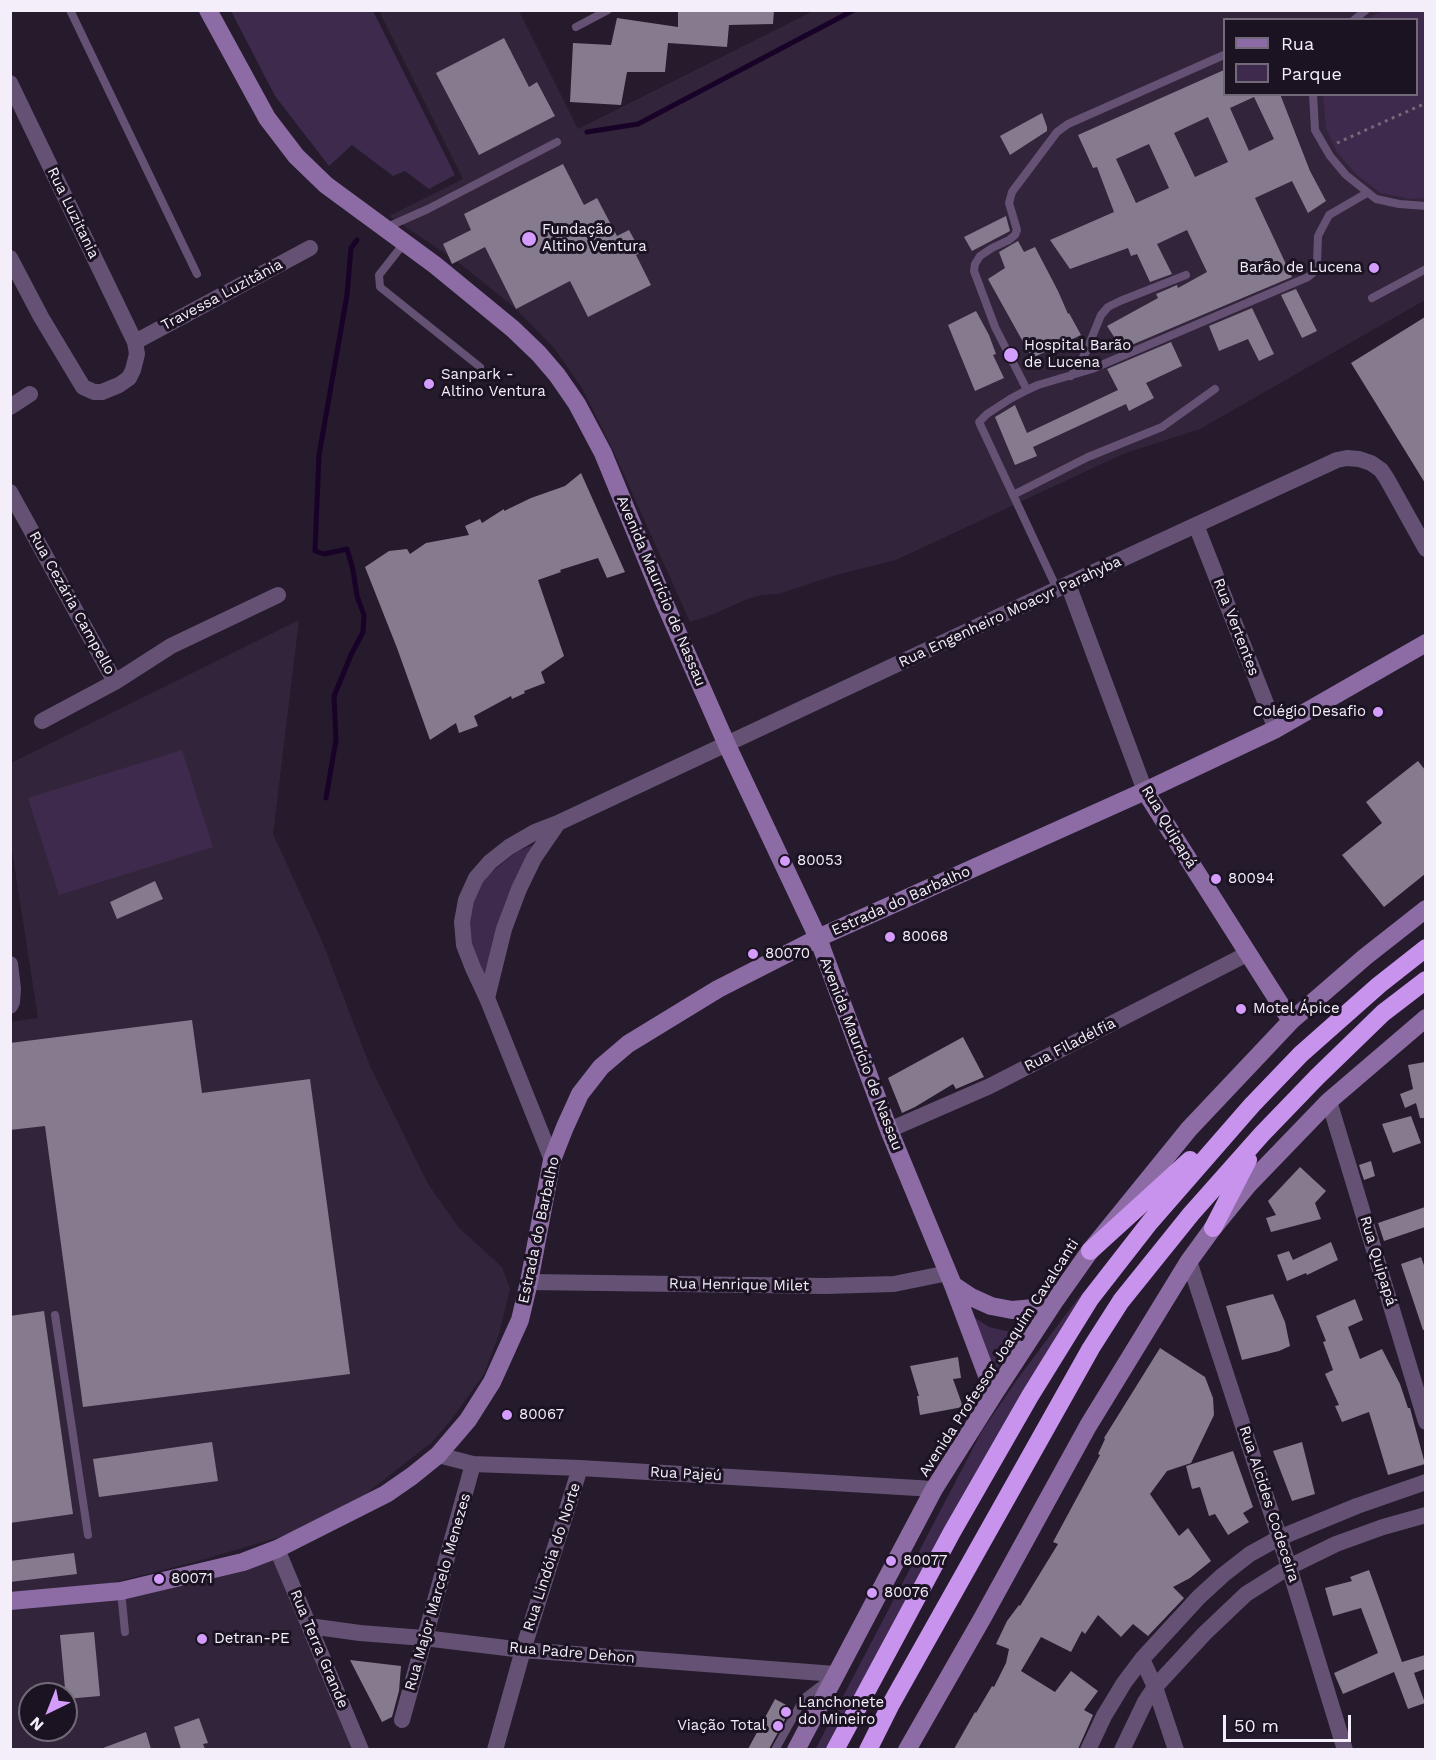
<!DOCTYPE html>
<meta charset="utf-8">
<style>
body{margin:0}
#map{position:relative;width:1436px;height:1760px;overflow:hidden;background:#251b2c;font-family:"Work Sans",sans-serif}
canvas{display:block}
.frame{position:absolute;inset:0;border:12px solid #f4eefa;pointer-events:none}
.legend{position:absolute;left:1223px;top:18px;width:195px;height:78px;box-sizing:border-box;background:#1b1222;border:2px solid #726a78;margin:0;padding:8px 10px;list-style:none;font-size:18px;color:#f4eefa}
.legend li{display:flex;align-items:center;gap:12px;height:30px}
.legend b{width:30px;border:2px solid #726a78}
.north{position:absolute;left:18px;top:1682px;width:60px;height:60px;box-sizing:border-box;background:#1b1222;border:2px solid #726a78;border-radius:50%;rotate:223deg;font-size:16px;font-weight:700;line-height:24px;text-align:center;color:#f4eefa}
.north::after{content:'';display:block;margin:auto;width:21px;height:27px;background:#d49cfc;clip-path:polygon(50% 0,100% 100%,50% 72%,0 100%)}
.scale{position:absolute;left:1223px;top:1715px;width:128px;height:27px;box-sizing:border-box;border:3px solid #f4eefa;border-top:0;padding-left:8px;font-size:18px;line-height:21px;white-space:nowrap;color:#f4eefa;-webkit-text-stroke:4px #1b1222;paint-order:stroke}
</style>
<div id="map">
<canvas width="1436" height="1760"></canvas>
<div class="frame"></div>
<ul class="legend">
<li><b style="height:8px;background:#8d6ca5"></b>Rua</li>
<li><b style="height:16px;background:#3e2a4c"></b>Parque</li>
</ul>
<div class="north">N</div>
<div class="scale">50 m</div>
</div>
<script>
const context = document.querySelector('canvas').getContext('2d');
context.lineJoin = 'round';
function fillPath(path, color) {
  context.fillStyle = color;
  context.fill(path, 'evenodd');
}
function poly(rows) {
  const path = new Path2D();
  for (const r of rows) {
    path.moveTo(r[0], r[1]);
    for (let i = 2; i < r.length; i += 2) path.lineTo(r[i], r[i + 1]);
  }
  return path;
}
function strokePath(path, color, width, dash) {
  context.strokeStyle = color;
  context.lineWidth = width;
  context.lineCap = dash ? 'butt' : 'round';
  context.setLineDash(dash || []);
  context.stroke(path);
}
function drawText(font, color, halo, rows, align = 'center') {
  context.font = font + ' "Work Sans",sans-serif';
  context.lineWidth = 6;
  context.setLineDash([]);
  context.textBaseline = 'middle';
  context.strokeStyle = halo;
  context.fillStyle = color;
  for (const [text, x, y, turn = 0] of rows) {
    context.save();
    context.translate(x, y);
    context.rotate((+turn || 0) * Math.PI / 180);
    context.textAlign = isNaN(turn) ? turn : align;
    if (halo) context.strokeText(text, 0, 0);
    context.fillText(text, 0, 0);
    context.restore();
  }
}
fillPath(poly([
 [379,11,519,11,578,129,813,11,1425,11,1425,300,1200,429,1123,454,896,560,836,575,779,594,761,595,745,600,714,614,690,622,616,457,582,388,554,348,516,309,458,262,389,216,463,179],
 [1224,20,1416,20,1416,94,1224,94],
 [299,620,273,834,322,941,370,1066,428,1184,459,1228,502,1267,510,1289,499,1334,484,1374,451,1420,432,1442,362,1497,286,1535,195,1562,103,1585,11,1596,10,1022,38,1018,11,844,11,763],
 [276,1559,356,1750,11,1750,11,1605],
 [30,1694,66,1694,66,1730,30,1730]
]), '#32253b');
fillPath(poly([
 [1385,10,1425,11,1425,198,1411,199,1381,193,1357,175,1337,152,1326,128,1323,95,1416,94,1416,20,1368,19,1374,15],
 [231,11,373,11,455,175,429,189,405,171,393,176,352,145,329,166,275,96],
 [182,750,213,847,59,895,28,798],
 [540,842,484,981,465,940,472,896,487,876,516,852],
 [1085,1289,1048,1351,826,1749,815,1750,982,1431,1016,1381],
 [966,1312,989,1327,1015,1333,1025,1333,994,1372]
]), '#3e2a4c');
strokePath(poly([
 [587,132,638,124,854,10],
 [326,798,336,740,334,696,351,655,363,632,364,615,357,596,353,570,347,549,324,554,315,551,319,455,347,295,351,248,357,240]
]), '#190227', 5);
fillPath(poly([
 [678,10,774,10,773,24,729,25,727,47,668,43,665,72,627,72,621,105,570,102,573,43,611,45,617,18,678,27],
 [504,38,529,87,537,82,555,116,479,155,436,73],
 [1224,70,1224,94,1280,94,1310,171,1326,201,1308,213,1292,181,1255,198,1292,277,1122,349,1107,326,1158,298,1156,294,1177,285,1178,288,1207,272,1187,230,1157,244,1172,274,1150,282,1137,254,1131,256,1128,248,1070,269,1050,240,1114,212,1097,167,1093,168,1078,135],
 [1254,97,1274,139,1249,151,1230,108],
 [1208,117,1228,162,1195,177,1174,133],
 [1149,144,1169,188,1136,203,1116,159],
 [1042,113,1047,127,1047,131,1010,155,1000,136],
 [563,164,584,205,597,198,617,236,629,230,641,252,636,255,651,285,588,317,570,281,516,309,485,247,452,264,443,244,471,230,464,214],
 [1006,216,1010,231,972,251,964,237],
 [1018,241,1024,252,1035,247,1058,291,1068,314,1069,313,1081,335,1032,358,988,279,1005,268,999,252],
 [1296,289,1317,331,1302,338,1281,295],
 [1252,308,1274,354,1259,361,1248,339,1219,351,1209,326],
 [976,311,989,335,996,354,993,355,1004,378,975,391,948,325],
 [1425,317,1425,483,1351,363],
 [1171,342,1182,366,1146,383,1154,398,1129,411,1126,404,1033,447,1037,456,1015,465,995,417,1015,405,1027,433,1118,390,1107,369],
 [581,473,625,572,607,578,598,558,560,570,561,572,538,580,564,656,541,672,545,683,524,691,525,693,512,699,511,696,474,716,478,726,459,733,456,723,430,740,397,648,365,567,389,551,407,549,410,554,426,543,469,535,465,526,480,519,482,523,504,509,504,511,531,498,565,486],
 [1418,761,1425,770,1425,874,1384,907,1342,855,1382,823,1366,802],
 [155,881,163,899,117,919,110,902],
 [192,1020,202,1093,310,1079,350,1374,83,1407,45,1126,10,1130,10,1043],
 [963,1037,984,1077,956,1089,953,1084,915,1107,902,1113,888,1078],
 [1425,1062,1425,1118,1420,1118,1416,1103,1405,1108,1400,1094,1413,1089,1408,1065],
 [1411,1116,1421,1143,1393,1153,1382,1124],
 [1371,1161,1375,1176,1364,1180,1359,1165],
 [1300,1167,1326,1191,1315,1203,1321,1219,1271,1232,1266,1218,1276,1215,1268,1201],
 [1425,1207,1425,1227,1384,1241,1378,1223],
 [1331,1242,1338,1260,1307,1275,1306,1273,1287,1281,1277,1255,1289,1251,1293,1260],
 [1421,1257,1425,1268,1425,1330,1423,1330,1401,1264],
 [1273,1294,1285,1322,1290,1346,1279,1351,1242,1360,1226,1306],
 [1355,1299,1363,1320,1348,1327,1360,1359,1382,1349,1400,1384,1408,1408,1410,1408,1425,1464,1388,1475,1369,1412,1342,1422,1335,1406,1339,1405,1325,1374,1333,1370,1323,1342,1326,1341,1316,1316],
 [44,1311,73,1514,10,1523,10,1316],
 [1160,1348,1205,1377,1213,1398,1214,1415,1191,1463,1167,1471,1150,1494,1179,1536,1188,1528,1211,1561,1190,1578,1173,1587,1184,1598,1148,1636,1133,1624,1121,1637,1098,1615,1085,1634,1082,1631,1071,1652,1041,1637,1021,1671,1055,1692,1071,1671,1098,1691,1084,1710,1093,1715,1078,1749,954,1749,975,1712,976,1713,992,1686,994,1687,1006,1663,1009,1649,996,1644,1007,1621,1019,1605,1020,1606,1058,1544,1053,1542,1100,1455,1098,1454,1105,1439,1104,1438],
 [958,1357,961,1378,953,1379,963,1407,920,1415,917,1396,919,1396,910,1366],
 [212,1442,218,1481,99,1497,93,1459],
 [1302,1442,1315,1494,1292,1501,1273,1451],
 [1233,1451,1253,1507,1243,1513,1249,1522,1228,1535,1215,1514,1209,1516,1200,1487,1192,1489,1186,1466],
 [74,1553,77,1574,10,1582,10,1561],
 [1369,1570,1402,1662,1425,1655,1425,1669,1414,1673,1425,1703,1408,1709,1394,1672,1343,1694,1334,1673,1378,1653,1361,1608,1333,1616,1325,1588,1352,1581,1350,1577],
 [94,1632,100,1696,66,1699,60,1635],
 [350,1660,401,1666,399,1691,392,1717,382,1722],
 [775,1699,790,1707,790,1710,769,1749,748,1749],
 [199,1718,208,1743,203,1744,205,1749,181,1749,174,1727],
 [146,1732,151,1749,104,1749,103,1748]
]), '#867a8f');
strokePath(poly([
 [1337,143,1426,103]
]), '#726979', 3, [3, 4.5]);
strokePath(poly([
 [70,10,197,274],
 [1354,20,1366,10],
 [576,27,608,10],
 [1224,55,1068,124,1057,132,1012,192,1009,203,1017,230,1015,235,1009,240,992,248,980,256,975,264,974,271,995,327,1027,390,1038,385,1092,369,1308,277,1315,271,1317,263,1318,236,1329,215,1367,193],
 [1313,94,1315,130,1330,156,1346,175,1376,199,1399,204,1426,206],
 [385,228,428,209,557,142],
 [405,242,379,275,380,287,480,367],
 [1372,298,1426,269],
 [1071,376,1086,352,1101,315,1108,307,1120,301,1186,275],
 [1027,390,1010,399,987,414,979,422,1057,589],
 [1013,495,1088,457,1162,427,1215,389],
 [55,1315,88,1535],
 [121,1591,125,1632],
 [775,1750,804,1698,829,1679]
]), '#655174', 8);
strokePath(poly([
 [10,83,135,342,137,354,133,370,129,378,119,385,102,392,94,392,83,387,41,317,10,258],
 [135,342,310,248],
 [10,407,30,394],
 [10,492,115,682],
 [1196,525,1276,729],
 [1068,584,1145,791],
 [42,721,115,682,171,646,278,595],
 [10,964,13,989,12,1002,10,1006],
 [487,998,473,968,464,945,462,922,466,900,476,878,490,862,509,847,535,832,558,823],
 [1329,1101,1426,1422],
 [889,1130,990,1086,1247,954],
 [552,1160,487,998,504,929,519,889,534,858,558,823,1068,584,1337,460,1347,458,1359,459,1371,463,1381,470,1387,479,1426,549],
 [1189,1261,1289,1567,1345,1750],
 [529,1282,826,1286,894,1284,948,1273],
 [438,1455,473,1464,580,1468,934,1489],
 [277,1549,361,1750],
 [309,1626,360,1633,424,1638,523,1650,835,1674],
 [1142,1659,1155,1687,1176,1750],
 [402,1720,473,1464],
 [495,1750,523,1650,580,1468],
 [1088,1750,1104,1716,1124,1683,1142,1659,1199,1597,1223,1575,1250,1554,1279,1538,1357,1506,1426,1482],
 [1122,1750,1145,1702,1155,1687,1204,1634,1246,1594,1289,1567,1336,1544,1383,1527,1426,1515]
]), '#655174', 16);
strokePath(poly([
 [208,10,267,118,296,156,326,185,435,265,513,329,539,354,557,375,577,404,603,453,665,604,727,745,818,938,889,1130,953,1285,994,1394],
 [1145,791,1291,1021],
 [953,1285,971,1297,991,1306,1012,1310,1034,1308,1054,1302],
 [10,1601,121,1591,243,1562,277,1549,386,1494,412,1476,438,1455,468,1420,492,1382,520,1320,529,1282,552,1160,565,1127,580,1094,601,1067,628,1044,718,989,818,938,1145,791,1276,729,1426,643],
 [796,1750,934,1489,994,1394,1054,1302,1090,1251,1189,1129,1291,1021,1365,957,1426,909],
 [907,1750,983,1617,1088,1426,1189,1261,1213,1228,1248,1185,1329,1101,1426,1018]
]), '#8d6ca5', 18);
strokePath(poly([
 [1213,1228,1248,1160],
 [1090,1251,1190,1160],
 [835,1750,952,1532,1030,1396,1090,1299,1150,1222,1252,1105,1301,1054,1379,985,1426,948],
 [868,1750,891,1704,1091,1348,1121,1301,1191,1214,1262,1134,1317,1077,1383,1013,1426,980]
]), '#c793ed', 18);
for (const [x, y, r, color] of [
 [529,239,8,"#d49cfc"],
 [1374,268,6,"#d49cfc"],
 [1011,355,8,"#d49cfc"],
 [429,384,6,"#d49cfc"],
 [1378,712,6,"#d49cfc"],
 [785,861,6,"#d49cfc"],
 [1216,879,6,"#d49cfc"],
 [890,937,6,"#d49cfc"],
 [753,954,6,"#d49cfc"],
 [1241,1009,6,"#d49cfc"],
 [507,1415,6,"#d49cfc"],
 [891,1561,6,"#d49cfc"],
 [159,1579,6,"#d49cfc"],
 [872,1593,6,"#d49cfc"],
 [202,1639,6,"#d49cfc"],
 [786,1712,6,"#d49cfc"],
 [778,1726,6,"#d49cfc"]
]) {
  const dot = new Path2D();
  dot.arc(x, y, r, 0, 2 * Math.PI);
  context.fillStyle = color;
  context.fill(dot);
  strokePath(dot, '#1b1222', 2);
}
drawText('15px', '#f4eefa', '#1b1222', [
 ["Rua Luzitania",73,213,64],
 ["Travessa Luzitânia",222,295,-28],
 ["Avenida Maurício de Nassau",661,591,67],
 ["Rua Cezária Campello",72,603,61],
 ["Rua Engenheiro Moacyr Parahyba",1010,612,-25],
 ["Rua Vertentes",1236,627,69],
 ["Rua Quipapá",1169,827,59],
 ["Estrada do Barbalho",901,901,-24],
 ["Rua Filadélfia",1070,1045,-27],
 ["Avenida Maurício de Nassau",861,1054,69],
 ["Estrada do Barbalho",539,1230,-78],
 ["Rua Quipapá",1378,1261,73],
 ["Rua Henrique Milet",739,1285,1],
 ["Avenida Professor Joaquim Cavalcanti",999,1358,-57],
 ["Rua Pajeú",686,1474,3],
 ["Rua Alcides Codeceira",1269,1504,72],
 ["Rua Lindóia do Norte",552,1557,-72],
 ["Rua Major Marcelo Menezes",438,1592,-74],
 ["Rua Terra Grande",319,1649,67],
 ["Rua Padre Dehon",572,1653,5]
]);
drawText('15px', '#f4eefa', '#1b1222', [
 ["Fundação",542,230],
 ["Altino Ventura",542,247],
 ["Barão de Lucena",1362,268,"right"],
 ["Hospital Barão",1024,346],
 ["de Lucena",1024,363],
 ["Sanpark -",441,375],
 ["Altino Ventura",441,392],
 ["Colégio Desafio",1366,712,"right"],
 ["80053",797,861],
 ["80094",1228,879],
 ["80068",902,937],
 ["80070",765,954],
 ["Motel Ápice",1253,1009],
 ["80067",519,1415],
 ["80077",903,1561],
 ["80071",171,1579],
 ["80076",884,1593],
 ["Detran-PE",214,1639],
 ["Lanchonete",798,1703],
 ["do Mineiro",798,1720],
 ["Viação Total",766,1726,"right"]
], 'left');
</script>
